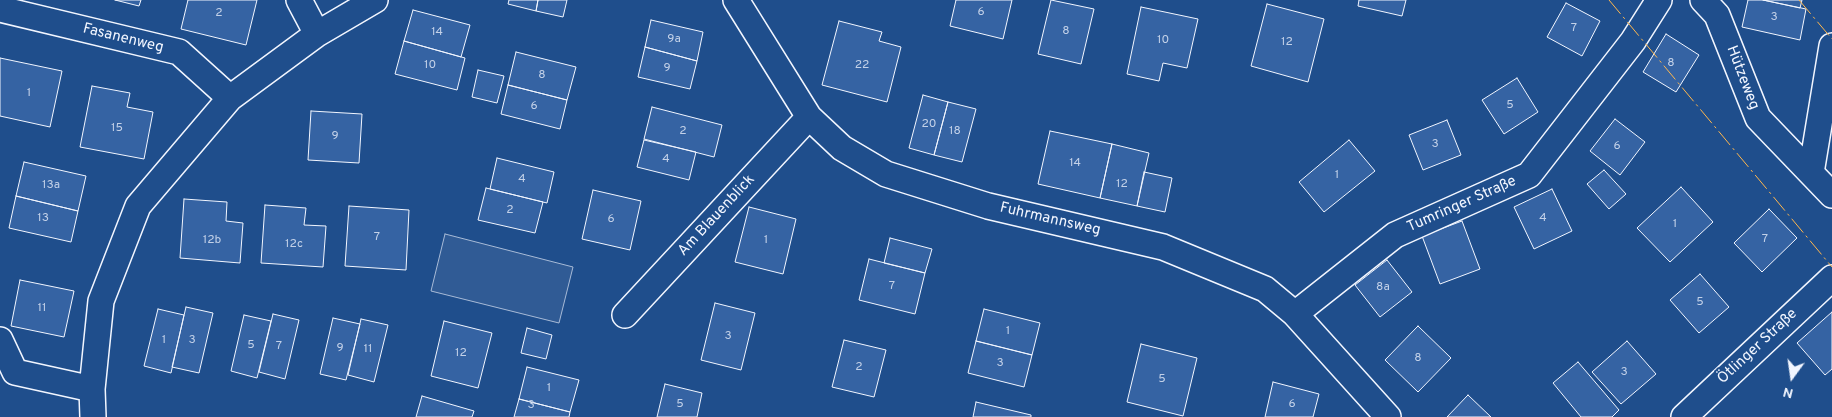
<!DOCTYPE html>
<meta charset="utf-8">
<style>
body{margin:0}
#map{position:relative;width:1832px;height:417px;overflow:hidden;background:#1f4e8c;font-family:Overpass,sans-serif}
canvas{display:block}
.north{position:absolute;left:1767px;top:352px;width:50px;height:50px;-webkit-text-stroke:4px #1f4e8c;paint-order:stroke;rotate:194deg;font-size:14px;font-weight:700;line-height:20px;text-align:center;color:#f2f6ff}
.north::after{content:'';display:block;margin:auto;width:18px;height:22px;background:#f2f6ff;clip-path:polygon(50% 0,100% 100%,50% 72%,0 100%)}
</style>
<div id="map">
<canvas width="1832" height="417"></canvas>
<div class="north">N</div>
</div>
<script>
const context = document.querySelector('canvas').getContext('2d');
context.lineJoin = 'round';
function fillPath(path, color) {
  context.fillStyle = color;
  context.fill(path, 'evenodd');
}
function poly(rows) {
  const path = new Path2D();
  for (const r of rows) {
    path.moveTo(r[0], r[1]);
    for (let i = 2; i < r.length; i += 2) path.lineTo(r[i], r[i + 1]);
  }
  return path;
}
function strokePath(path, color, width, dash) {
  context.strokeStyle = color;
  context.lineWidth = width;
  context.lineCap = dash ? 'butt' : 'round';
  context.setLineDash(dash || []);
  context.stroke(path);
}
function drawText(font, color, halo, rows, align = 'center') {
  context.font = font + ' Overpass,sans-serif';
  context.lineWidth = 4;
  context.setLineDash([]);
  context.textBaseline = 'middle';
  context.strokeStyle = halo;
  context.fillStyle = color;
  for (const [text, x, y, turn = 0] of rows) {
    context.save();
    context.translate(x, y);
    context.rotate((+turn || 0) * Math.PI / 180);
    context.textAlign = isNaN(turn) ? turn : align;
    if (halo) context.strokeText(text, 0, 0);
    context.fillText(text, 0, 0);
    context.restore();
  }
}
const green = poly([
 [445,234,573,267,559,323,431,291,445,234]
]);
fillPath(green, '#305b95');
strokePath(green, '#a8bbd7', 1);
const building = poly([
 [115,0,141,0,139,6,115,0],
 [188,0,257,0,246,45,181,29,188,0],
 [509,0,538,0,536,11,508,4,509,0],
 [538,0,567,0,563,17,536,11,538,0],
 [956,0,1012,0,1003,39,950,26,956,0],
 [1051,0,1094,9,1081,64,1038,54,1051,0],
 [1359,0,1406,0,1402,16,1358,6,1359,0],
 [1748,0,1763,0,1806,9,1800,40,1742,27,1748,0],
 [1763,0,1802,0,1800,8,1763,0],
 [1566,3,1600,21,1582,56,1547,37,1566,3],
 [1267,4,1324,19,1308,82,1251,66,1267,4],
 [1141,7,1198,19,1187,68,1163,63,1159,81,1127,74,1141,7],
 [413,10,470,25,461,57,404,41,413,10],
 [651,20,703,32,697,61,645,47,651,20],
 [839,21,882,32,879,41,901,47,887,102,822,85,839,21],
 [1666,34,1699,55,1676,92,1643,72,1666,34],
 [404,41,465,58,457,90,395,74,404,41],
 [645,47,697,61,690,89,638,77,645,47],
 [516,52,576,67,567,100,508,85,516,52],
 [0,58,62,71,50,127,0,116,0,58],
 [478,70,504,76,497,103,472,97,478,70],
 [1517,78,1538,112,1504,134,1482,100,1517,78],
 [508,85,567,100,560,129,501,114,508,85],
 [92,86,130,93,127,107,153,112,144,159,80,147,92,86],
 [923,95,948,102,934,155,909,148,923,95],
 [948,102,976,109,962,162,934,155,948,102],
 [652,107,722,125,714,157,644,139,652,107],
 [311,111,362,114,359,163,308,160,311,111],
 [1615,119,1645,142,1620,175,1590,151,1615,119],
 [1447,120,1461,155,1423,170,1409,135,1447,120],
 [1050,131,1112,144,1100,198,1038,184,1050,131],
 [644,140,696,152,689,180,637,167,644,140],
 [1349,140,1375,171,1324,212,1299,182,1349,140],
 [1112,144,1149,153,1137,206,1100,198,1112,144],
 [497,158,554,172,547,203,490,189,497,158],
 [24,162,86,176,78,211,16,196,24,162],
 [1604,170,1626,194,1609,209,1587,184,1604,170],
 [1144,172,1172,178,1165,212,1137,206,1144,172],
 [1681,187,1713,222,1670,262,1637,228,1681,187],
 [486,188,543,202,535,233,478,220,486,188],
 [1552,189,1572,231,1534,249,1514,207,1552,189],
 [593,190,641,201,630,250,582,239,593,190],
 [16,196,78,211,71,242,9,228,16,196],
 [184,199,227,202,226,221,243,223,240,263,180,258,184,199],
 [265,205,306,208,304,225,326,226,323,267,261,263,265,205],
 [349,206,409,210,406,270,345,266,349,206],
 [749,207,796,219,783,274,735,262,749,207],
 [1769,209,1797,238,1762,272,1734,243,1769,209],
 [1462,221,1480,269,1440,284,1422,236,1462,221],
 [890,238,932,249,925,273,884,263,890,238],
 [869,259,925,273,915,314,859,300,869,259],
 [1387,260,1412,292,1380,317,1355,285,1387,260],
 [1700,274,1729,307,1699,333,1670,300,1700,274],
 [20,280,74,291,64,337,11,326,20,280],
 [715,303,755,313,741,370,701,360,715,303],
 [186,307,213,313,199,373,172,367,186,307],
 [158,309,184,315,171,373,144,366,158,309],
 [984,309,1040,323,1032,355,976,341,984,309],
 [1832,312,1832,369,1825,375,1797,343,1832,312],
 [273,314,299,320,285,379,259,372,273,314],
 [244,315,271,321,257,378,231,371,244,315],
 [333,318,360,324,346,380,320,374,333,318],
 [361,319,388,325,374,382,348,375,361,319],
 [444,321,492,333,478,388,431,376,444,321],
 [1418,326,1451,358,1418,392,1385,360,1418,326],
 [527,328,552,335,546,359,521,353,527,328],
 [844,340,886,350,874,397,832,387,844,340],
 [976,341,1032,355,1024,387,968,373,976,341],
 [1627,341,1656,374,1621,404,1592,372,1627,341],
 [1141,344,1197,358,1183,416,1127,402,1141,344],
 [1578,362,1619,410,1612,417,1581,417,1553,383,1578,362],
 [527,367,579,380,570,412,519,399,527,367],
 [1273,382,1319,394,1313,417,1265,417,1273,382],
 [665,384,702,393,697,417,657,417,665,384],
 [1468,395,1491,417,1447,417,1468,395],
 [422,396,474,411,472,417,416,417,422,396],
 [519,399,570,412,569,417,514,417,519,399],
 [976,402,1031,415,1031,417,973,417,976,402]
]);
fillPath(building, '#3563a3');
strokePath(building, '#f2f6ff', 1);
const minor = poly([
 [299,0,317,34],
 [736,0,809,117,842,148,886,174,988,206,1163,247,1265,289,1295,314,1388,417],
 [1703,0,1717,15,1758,118,1832,195],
 [0,9,179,52,230,98],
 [1811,173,1832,46],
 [1295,314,1395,235,1529,175,1633,41,1659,0],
 [625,315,809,117],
 [0,340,15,372,92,389],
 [93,417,92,389,101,301,138,206,230,98,317,34,375,0],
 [1684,417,1832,278]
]);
strokePath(minor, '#f2f6ff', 28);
strokePath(minor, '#1f4e8c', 25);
strokePath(poly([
 [1609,0,1832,267],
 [1799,0,1832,39]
]), '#ffb74d', 1, [18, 4, 2.5, 4]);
drawText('12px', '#c3d1e8', null, [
 ["6",981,13],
 ["2",219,14],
 ["3",1774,18],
 ["7",1574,29],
 ["8",1066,32],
 ["14",437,33],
 ["9a",674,40],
 ["10",1163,41],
 ["12",1287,43],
 ["8",1671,64],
 ["10",430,66],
 ["22",862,66],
 ["9",667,69],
 ["8",542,76],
 ["1",29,94],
 ["5",1510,106],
 ["6",534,107],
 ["20",929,125],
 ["15",117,129],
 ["2",683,132],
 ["18",955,132],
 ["9",335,137],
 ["3",1435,145],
 ["6",1617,147],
 ["4",666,160],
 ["14",1075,164],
 ["1",1337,176],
 ["4",522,180],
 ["12",1122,185],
 ["13a",51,186],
 ["2",510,211],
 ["13",43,219],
 ["4",1543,219],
 ["6",611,220],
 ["1",1675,225],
 ["7",377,238],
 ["7",1765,240],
 ["12b",212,241],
 ["1",766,241],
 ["12c",294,245],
 ["7",892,287],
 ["8a",1383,288],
 ["5",1700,303],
 ["11",42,309],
 ["1",1008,332],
 ["3",728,337],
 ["1",164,341],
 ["3",192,341],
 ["5",251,346],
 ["7",279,347],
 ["9",340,349],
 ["11",368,350],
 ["12",461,354],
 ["8",1418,359],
 ["3",1000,364],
 ["2",859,368],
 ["3",1624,373],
 ["5",1162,380],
 ["1",549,389],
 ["5",680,405],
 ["6",1292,405],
 ["3",531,406]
]);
drawText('15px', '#f2f6ff', '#1f4e8c', [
 ["Fasanenweg",123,39,14],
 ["Hützeweg",1742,78,69],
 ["Tumringer Straße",1462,205,-24],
 ["Am Blauenblick",717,216,-47],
 ["Fuhrmannsweg",1050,220,13],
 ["Ötlinger Straße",1758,347,-43]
]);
</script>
